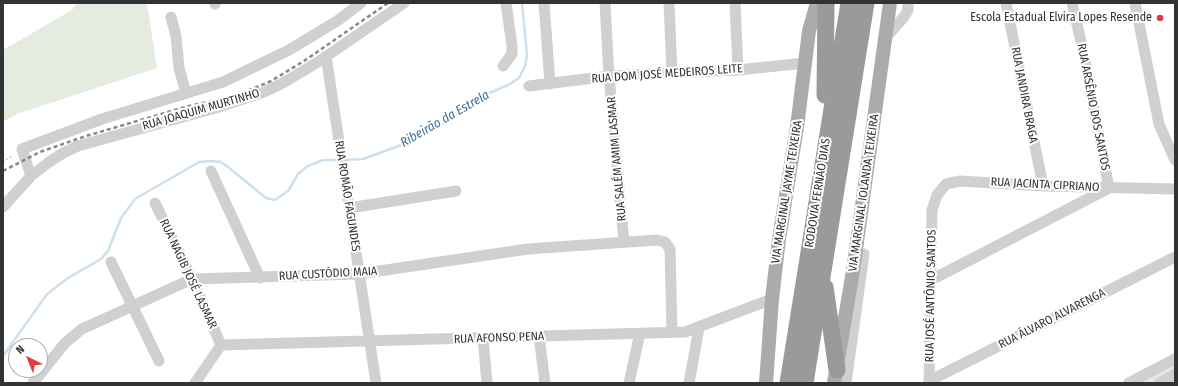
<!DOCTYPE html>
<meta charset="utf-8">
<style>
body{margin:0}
#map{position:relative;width:1178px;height:386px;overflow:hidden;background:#fff;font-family:"Fira Sans Condensed",sans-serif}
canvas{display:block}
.frame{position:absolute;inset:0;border:4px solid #333;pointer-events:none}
.north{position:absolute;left:8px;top:338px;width:40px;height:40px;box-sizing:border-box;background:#fff;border:1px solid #adadad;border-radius:50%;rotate:317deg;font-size:11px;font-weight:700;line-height:16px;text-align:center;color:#333}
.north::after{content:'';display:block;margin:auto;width:14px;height:18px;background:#e33c3f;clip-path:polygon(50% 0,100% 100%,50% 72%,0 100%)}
</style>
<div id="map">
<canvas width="1178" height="386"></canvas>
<div class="frame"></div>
<div class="north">N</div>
</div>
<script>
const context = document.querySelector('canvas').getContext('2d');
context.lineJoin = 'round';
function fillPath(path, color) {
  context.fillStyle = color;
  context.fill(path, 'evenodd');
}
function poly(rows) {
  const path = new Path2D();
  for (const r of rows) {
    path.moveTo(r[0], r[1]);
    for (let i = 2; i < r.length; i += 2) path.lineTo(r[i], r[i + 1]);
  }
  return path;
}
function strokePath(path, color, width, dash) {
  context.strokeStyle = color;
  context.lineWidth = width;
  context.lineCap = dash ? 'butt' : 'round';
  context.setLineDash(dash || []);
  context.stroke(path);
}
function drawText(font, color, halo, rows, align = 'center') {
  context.font = font + ' "Fira Sans Condensed",sans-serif';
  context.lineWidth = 4;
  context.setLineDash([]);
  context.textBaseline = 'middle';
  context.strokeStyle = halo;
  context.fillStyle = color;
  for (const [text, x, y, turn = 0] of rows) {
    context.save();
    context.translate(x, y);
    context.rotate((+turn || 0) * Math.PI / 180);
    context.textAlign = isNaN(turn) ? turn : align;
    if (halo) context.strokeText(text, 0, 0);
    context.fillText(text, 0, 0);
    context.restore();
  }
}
fillPath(poly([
 [77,3,147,3,157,68,17,114,3,122,3,50,72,10],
 [1175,363,1175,370,1150,383,1137,383]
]), '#e5ecdf');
strokePath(poly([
 [345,160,363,159,415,140,447,121,476,99,508,85,519,78,525,66,527,55,522,3],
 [3,356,47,294,68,278,101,259,108,251,121,218,135,199,199,162,211,161,221,162,228,167,266,198,275,200,288,191,298,174,308,166,323,160,338,160]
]), '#cfe0ed', 2.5);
strokePath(poly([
 [3,162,13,155]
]), '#cdcdcd', 1.5, [2, 2]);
strokePath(poly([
 [215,3,215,4],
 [544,3,550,84],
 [605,3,609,76,624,242],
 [669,3,672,73],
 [735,3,738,70],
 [1006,3,1043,186],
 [1135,3,1159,124,1175,160],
 [171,17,176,36,179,68,186,93],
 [887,36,904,17,908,10,908,3],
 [326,56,376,383],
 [503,66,512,54,512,46,506,3],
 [529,86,609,76,738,70,805,63],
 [211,171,260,278],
 [31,176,22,149,102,119,223,82,289,50,337,21,361,3],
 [155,203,192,279,221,345],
 [3,207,31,176,49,162,63,153,78,146,219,107,264,92,281,84,318,62,404,3],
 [349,208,456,191],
 [111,262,159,361],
 [933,279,1109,188,1082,46,1072,3],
 [539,336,545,383],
 [483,338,487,383],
 [221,345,685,332,772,299],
 [929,381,1175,257],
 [33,383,65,343,82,329,192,279,359,274,528,249,657,240,665,242,670,249,672,332],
 [195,383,221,345],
 [629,383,640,333],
 [689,383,699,328],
 [846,383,864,254],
 [929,383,932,210,937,195,946,184,960,181,1043,186,1175,189],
 [1129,383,1175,359],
 [1159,383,1175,374]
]), '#d0d0d0', 11);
strokePath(poly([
 [766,383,772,299,779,239,797,127,809,31,817,3],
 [834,383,853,271,890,3]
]), '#ababab', 14);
strokePath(poly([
 [825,95,826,3],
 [825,287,837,370],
 [788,383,849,3],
 [805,383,866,3]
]), '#9a9a9a', 17);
strokePath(poly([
 [3,171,40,152,86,136,185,107,235,96,271,81,304,61,388,3]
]), '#888', 2.5, [4, 3]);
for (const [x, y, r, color] of [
 [1160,18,4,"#e33c3f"]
]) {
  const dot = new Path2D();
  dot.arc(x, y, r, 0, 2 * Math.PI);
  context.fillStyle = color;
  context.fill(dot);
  strokePath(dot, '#fff', 1.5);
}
drawText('12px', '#333', '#fff', [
 ["Escola Estadual Elvira Lopes Resende",1152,18]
], 'right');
drawText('12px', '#333', '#fff', [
 ["RUA DOM JOSÉ MEDEIROS LEITE",667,74,-4],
 ["RUA JANDIRA BRAGA",1024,95,79],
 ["RUA ARSÊNIO DOS SANTOS",1093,107,79],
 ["RUA JOAQUIM MURTINHO",201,110,-16],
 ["RUA SALÉM AMIM LASMAR",617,159,-95],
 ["RUA JACINTA CIPRIANO",1045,185,3],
 ["VIA MARGINAL JAYME TEIXEIRA",787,192,-81],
 ["RODOVIA FERNÃO DIAS",818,193,-81],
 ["VIA MARGINAL IOLANDA TEIXEIRA",864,193,-82],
 ["RUA ROMÃO FAGUNDES",347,196,81],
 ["RUA NAGIB JOSÉ LASMAR",188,274,65],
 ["RUA CUSTÓDIO MAIA",328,274,-3],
 ["RUA JOSÉ ANTÔNIO SANTOS",931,296,-89],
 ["RUA ÁLVARO ALVARENGA",1052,319,-27],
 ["RUA AFONSO PENA",499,338,-2]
]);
drawText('italic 13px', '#417095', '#fff', [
 ["Ribeirão da Estrela",445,119,-30]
]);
</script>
